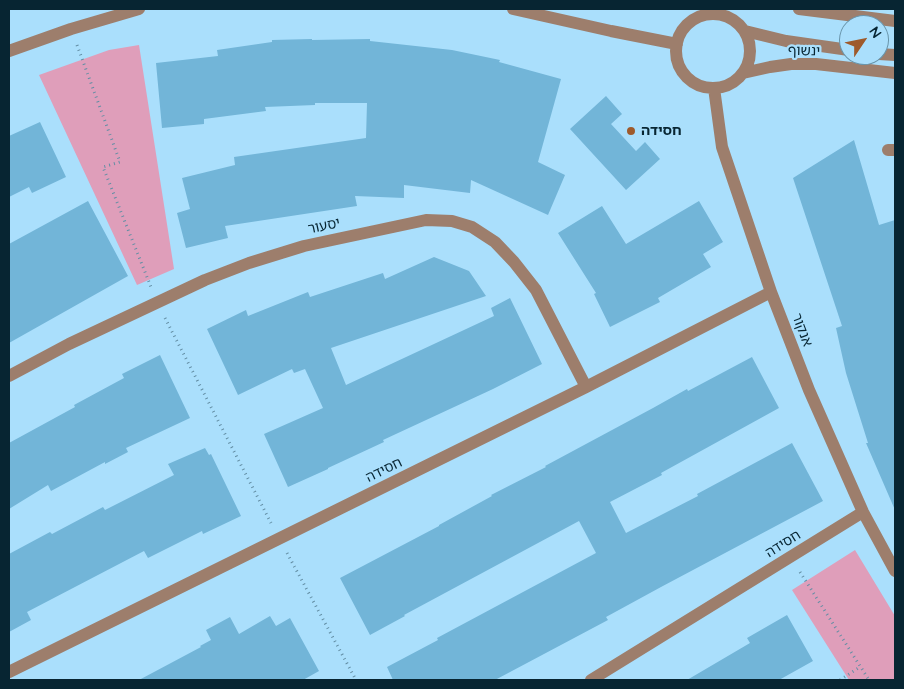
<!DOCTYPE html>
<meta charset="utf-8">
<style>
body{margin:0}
#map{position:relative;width:904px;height:689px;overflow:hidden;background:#aadffc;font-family:Quicksand,sans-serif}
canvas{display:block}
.frame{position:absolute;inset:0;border:10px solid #072532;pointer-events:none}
.north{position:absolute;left:839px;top:15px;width:50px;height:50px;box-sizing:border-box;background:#aadffc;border:1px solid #6995ab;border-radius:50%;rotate:56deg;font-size:14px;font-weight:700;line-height:20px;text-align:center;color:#072532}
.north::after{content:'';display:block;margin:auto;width:18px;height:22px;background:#9e5a2c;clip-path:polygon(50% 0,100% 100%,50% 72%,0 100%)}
</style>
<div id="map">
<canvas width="904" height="689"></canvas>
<div class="frame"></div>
<div class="north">N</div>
</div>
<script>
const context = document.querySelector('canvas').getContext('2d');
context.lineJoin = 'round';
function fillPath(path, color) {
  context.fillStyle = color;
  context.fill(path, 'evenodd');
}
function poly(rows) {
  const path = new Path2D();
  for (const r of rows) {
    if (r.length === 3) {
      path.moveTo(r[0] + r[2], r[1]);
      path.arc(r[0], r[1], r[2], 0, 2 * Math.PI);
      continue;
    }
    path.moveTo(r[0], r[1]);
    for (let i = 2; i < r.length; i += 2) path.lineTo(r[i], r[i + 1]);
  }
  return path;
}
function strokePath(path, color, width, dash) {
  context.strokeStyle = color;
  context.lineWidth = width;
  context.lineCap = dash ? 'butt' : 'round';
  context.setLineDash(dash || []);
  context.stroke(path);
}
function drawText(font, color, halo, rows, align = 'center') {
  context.font = font + ' Quicksand,"Noto Sans Hebrew",sans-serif';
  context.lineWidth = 4.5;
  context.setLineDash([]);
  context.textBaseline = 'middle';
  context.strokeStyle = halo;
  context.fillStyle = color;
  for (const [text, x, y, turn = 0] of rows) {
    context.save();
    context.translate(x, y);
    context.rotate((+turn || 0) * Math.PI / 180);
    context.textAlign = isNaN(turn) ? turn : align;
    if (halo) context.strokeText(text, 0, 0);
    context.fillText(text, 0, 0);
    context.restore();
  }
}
fillPath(poly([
 [139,45,174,269,137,285,39,75,109,50],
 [855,550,895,616,895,680,849,680,792,590]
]), '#df9eba');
fillPath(poly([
 [312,39,312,40,370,39,370,41,452,50,500,60,499,62,561,79,538,162,565,175,548,215,471,180,470,193,404,185,404,198,355,196,357,206,225,226,228,238,186,248,177,213,190,209,182,178,235,165,234,157,366,138,367,103,315,103,315,105,265,107,266,111,204,119,204,124,162,128,156,63,218,56,217,50,272,42,272,40],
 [606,96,622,114,611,124,636,151,645,142,660,159,626,190,570,129],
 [40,122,66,177,32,193,29,187,9,197,9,136],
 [854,140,879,225,895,220,895,510,866,443,868,443,846,373,836,328,842,326,793,178],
 [88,201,128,276,9,343,9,244],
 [699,201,723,242,703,254,711,267,658,298,660,302,610,327,594,294,596,293,558,233,602,206,626,244],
 [434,257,469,271,486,296,331,348,346,385,494,316,491,308,510,298,542,364,493,389,383,440,384,442,328,468,328,469,288,487,264,434,323,408,305,369,294,373,292,369,238,395,207,329,246,310,248,316,308,292,310,297,383,273,385,279],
 [160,355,190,418,126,448,128,452,105,464,105,462,51,491,48,485,9,509,9,443,75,407,74,405,124,378,122,374],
 [752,357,779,408,661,473,662,475,610,502,626,533,698,496,697,494,792,443,823,501,661,587,606,617,608,620,495,680,393,680,387,667,438,640,437,638,596,553,579,521,404,615,405,616,370,635,340,578,439,526,439,525,492,496,491,495,546,467,545,466,653,408,687,389,688,391],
 [205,448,209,455,211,454,241,516,203,534,202,531,148,558,144,551,27,612,31,620,9,632,9,554,50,532,52,534,103,507,105,510,174,475,168,464],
 [787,615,813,661,779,680,687,680,750,643,747,638],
 [270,616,276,626,290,618,319,671,303,680,139,680,201,647,200,646,211,640,206,630,230,617,239,634]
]), '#72b5d8');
strokePath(poly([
 [77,45,120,162,103,167,151,287],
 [165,318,271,523],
 [287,553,356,680],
 [800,572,869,680],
 [840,680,860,667]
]), '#638ea4', 3, [1, 4]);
strokePath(poly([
 [513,9,611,31,677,44],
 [799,9,895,21],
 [713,51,37],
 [745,31,786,41,849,50],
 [9,51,71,29,139,9],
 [879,54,895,55],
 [743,73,770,67,791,64,816,64,895,73],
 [714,88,722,147,771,292,809,390,863,512,895,571],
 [888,150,895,150],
 [9,376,69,344,205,280,249,263,304,246,426,220,452,221,472,227,495,242,514,262,536,290,586,387],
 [9,672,586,387,771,292],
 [591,680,863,512]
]), '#9d7e6c', 12);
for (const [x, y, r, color] of [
 [631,131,5,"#9e5a2c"]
]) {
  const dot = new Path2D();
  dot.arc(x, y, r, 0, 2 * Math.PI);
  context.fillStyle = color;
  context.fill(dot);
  strokePath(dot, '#aadffc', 2);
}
drawText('14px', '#072532', '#aadffc', [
 ["ינשוף",804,51,1],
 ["יסעור",324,226,-12],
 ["אנקור",802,330,69],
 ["חסידה",384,470,-26],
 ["חסידה",783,544,-32]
]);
drawText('bold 14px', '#072532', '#aadffc', [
 ["חסידה",641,131]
], 'left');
</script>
